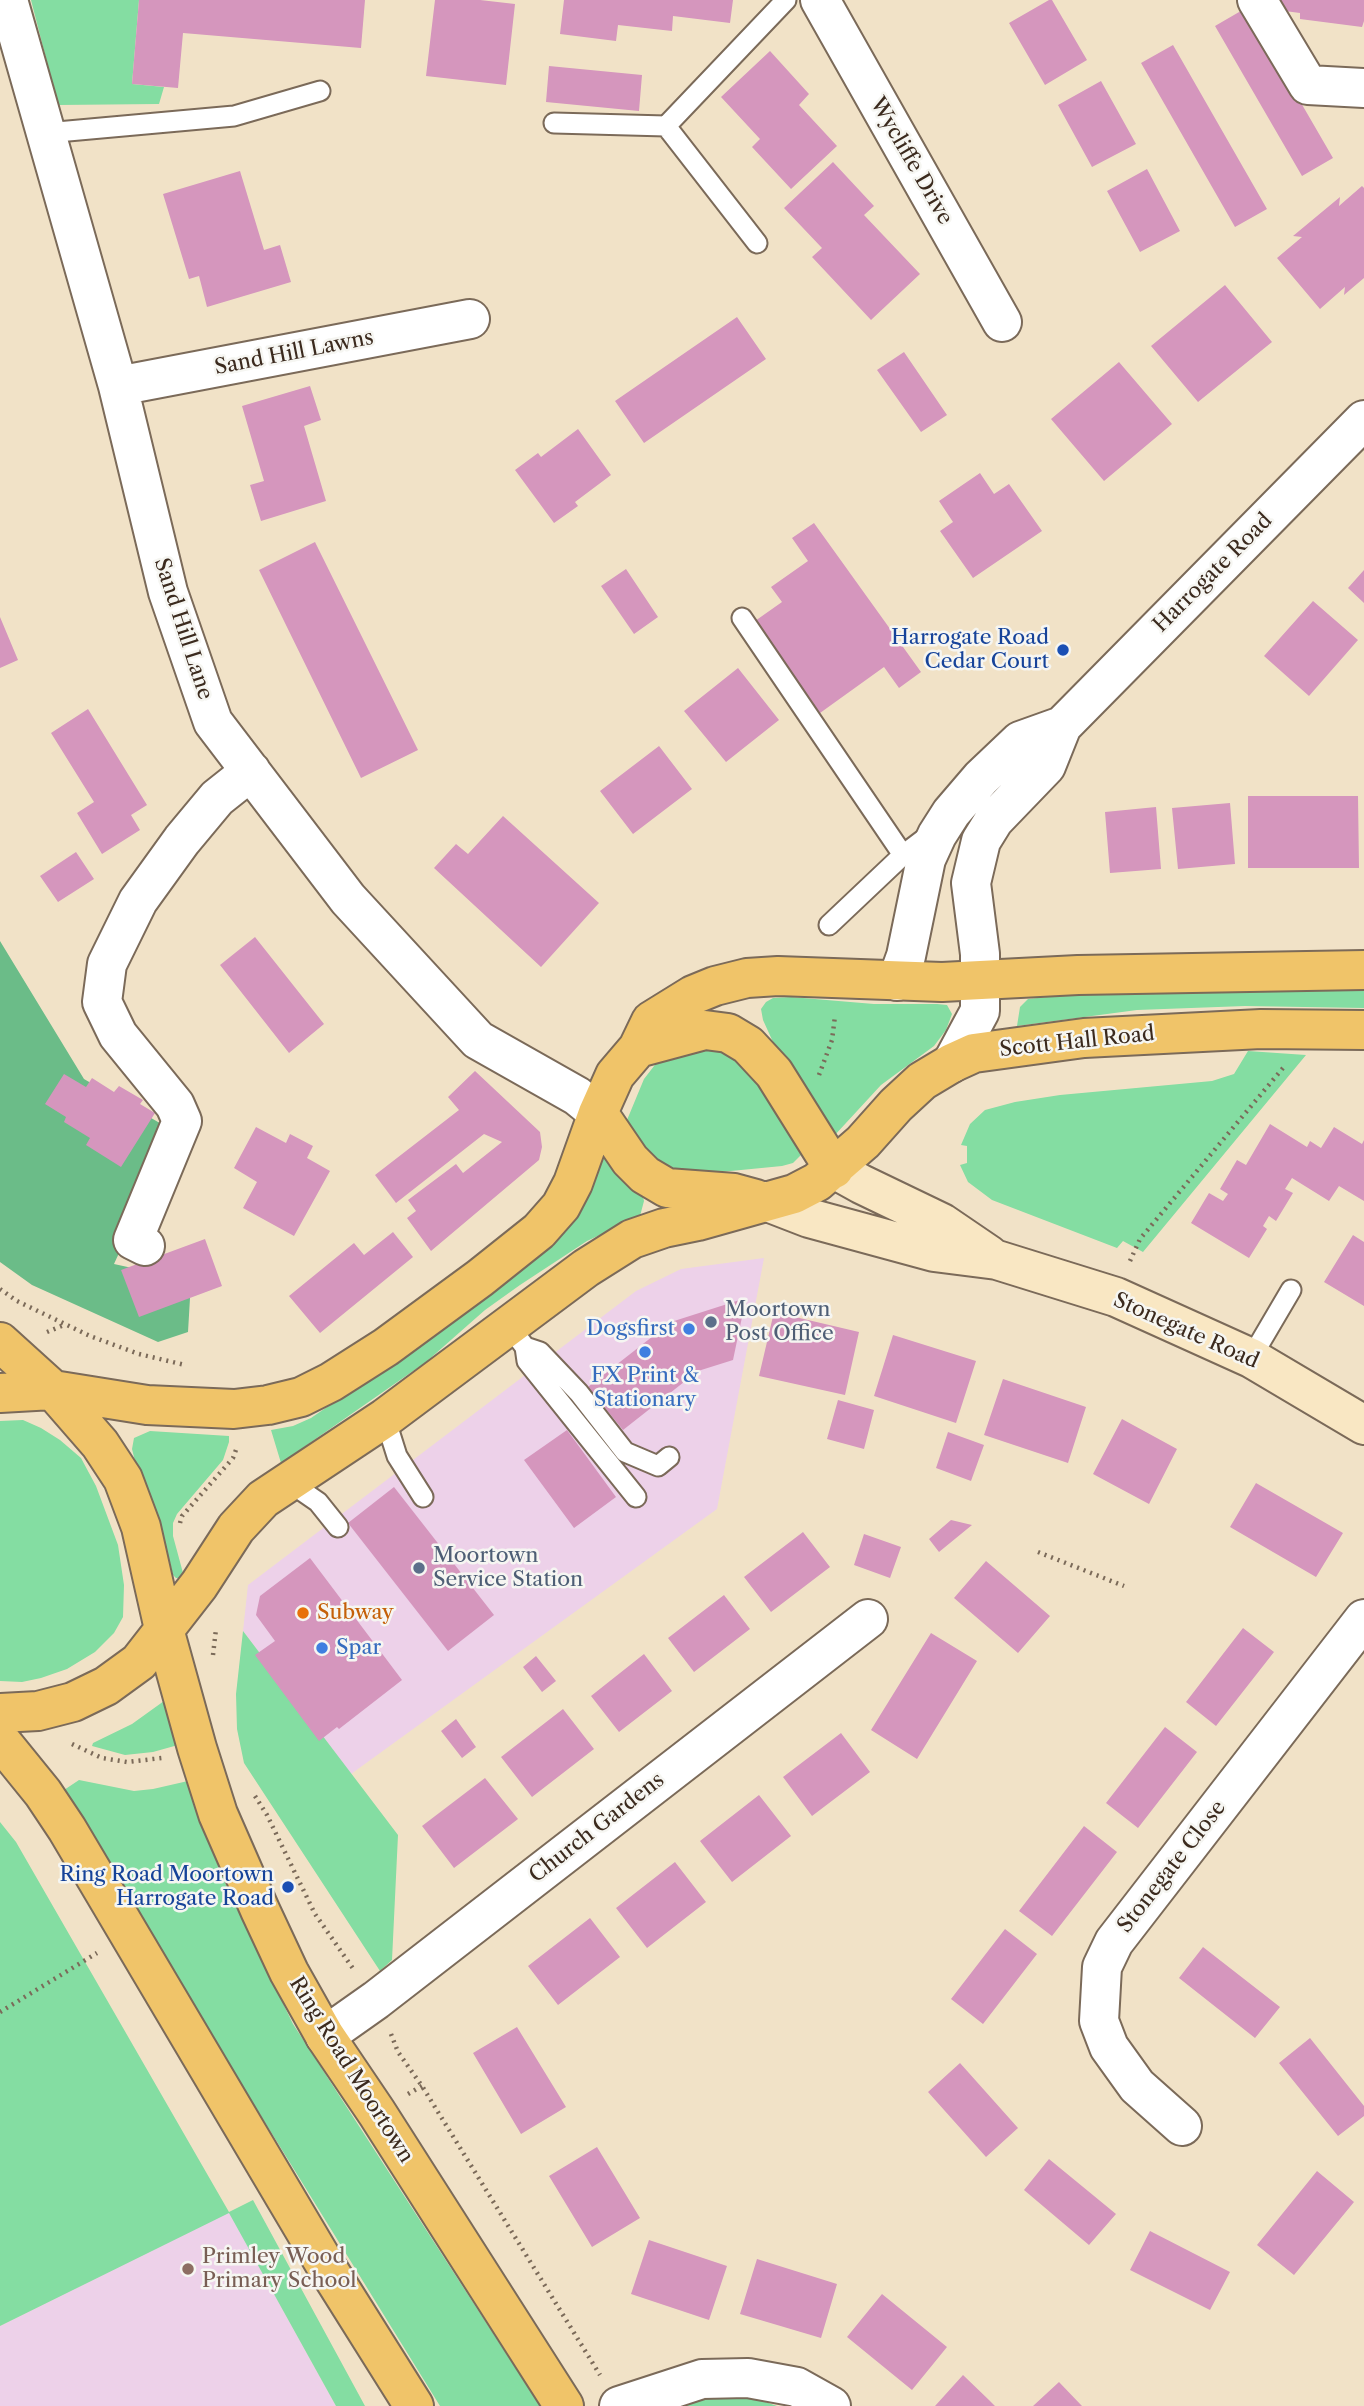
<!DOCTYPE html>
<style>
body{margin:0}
canvas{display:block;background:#f1e2c7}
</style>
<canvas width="1364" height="2406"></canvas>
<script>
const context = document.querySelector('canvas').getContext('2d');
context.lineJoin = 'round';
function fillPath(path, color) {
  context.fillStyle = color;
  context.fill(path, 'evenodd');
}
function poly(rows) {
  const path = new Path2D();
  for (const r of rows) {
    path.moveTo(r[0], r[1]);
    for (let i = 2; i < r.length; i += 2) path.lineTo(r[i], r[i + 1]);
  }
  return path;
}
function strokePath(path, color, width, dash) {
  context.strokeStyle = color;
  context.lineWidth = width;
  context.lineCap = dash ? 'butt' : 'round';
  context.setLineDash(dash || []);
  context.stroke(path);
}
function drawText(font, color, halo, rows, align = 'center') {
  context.font = font + ' "Libre Caslon Text",serif';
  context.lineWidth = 5;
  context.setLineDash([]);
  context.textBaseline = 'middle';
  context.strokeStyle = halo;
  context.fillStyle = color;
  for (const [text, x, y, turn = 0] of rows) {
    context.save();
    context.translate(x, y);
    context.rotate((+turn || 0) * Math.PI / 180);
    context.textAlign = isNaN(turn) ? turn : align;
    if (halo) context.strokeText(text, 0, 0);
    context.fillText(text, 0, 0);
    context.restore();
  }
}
fillPath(poly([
 [764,1258,717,1509,351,1774,243,1631,248,1585,636,1291,681,1269],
 [229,2212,336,2406,0,2406,0,2326]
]), '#edd1e9');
fillPath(poly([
 [31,0,139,0,132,84,164,87,159,104,58,105],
 [1136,987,1364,987,1364,1008,1245,1006,1137,1010,1017,1026,1020,1007,1028,999],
 [791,997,874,1004,937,1004,947,1005,952,1014,946,1030,934,1046,881,1085,834,1136,783,1064,763,1020,761,1009,766,1002,773,998],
 [681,1044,736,1048,803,1145,801,1155,793,1163,782,1166,700,1174,667,1170,631,1136,627,1120,644,1079,661,1057],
 [1248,1051,1306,1055,1143,1252,1123,1241,1117,1248,992,1200,968,1182,960,1165,967,1163,967,1146,961,1145,970,1124,985,1110,1015,1102,1060,1095,1212,1081,1234,1074],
 [601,1149,642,1193,644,1201,640,1216,587,1241,520,1285,485,1310,426,1362,281,1463,271,1430,293,1426,311,1418,434,1334],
 [23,1420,41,1428,60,1440,81,1458,96,1486,118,1545,124,1585,123,1617,114,1633,95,1652,67,1669,41,1678,22,1682,0,1681,0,1421],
 [150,1431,229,1436,229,1442,223,1460,177,1514,173,1523,173,1536,183,1573,179,1578,176,1578,173,1575,159,1518,135,1461,132,1449,134,1438],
 [243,1631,398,1835,392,1960,380,1971,244,1763,237,1729,236,1694],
 [164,1701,178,1745,153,1752,125,1755,92,1746,93,1743,132,1724],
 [79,1780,134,1791,153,1789,188,1781,205,1834,229,1892,293,2024,540,2406,440,2406,134,1910,98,1841,64,1790],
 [0,1822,16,1842,229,2212,253,2200,365,2406,336,2406,229,2213,0,2326],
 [683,2396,754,2398,777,2406,658,2406]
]), '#84dda2');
fillPath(poly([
 [0,941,84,1079,170,1129,151,1183,114,1264,164,1275,190,1298,188,1332,158,1342,32,1285,0,1262]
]), '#6bbc88');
fillPath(poly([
 [139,0,365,0,361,48,183,33,178,88,132,84],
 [435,0,480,0,515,4,506,85,426,76],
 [564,0,733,0,730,23,673,16,672,31,618,25,616,41,560,34],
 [1049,0,1052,0,1087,60,1045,85,1009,23],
 [1278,0,1364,0,1364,21,1362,27,1300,19,1300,13,1277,10],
 [1246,8,1333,158,1302,176,1215,26],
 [1173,45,1267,209,1235,227,1141,63],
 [770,51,809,94,799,105,837,146,791,189,752,147,760,139,721,97],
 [549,66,642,75,639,111,546,102],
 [1101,81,1136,144,1092,167,1058,105],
 [833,162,874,206,864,215,920,274,871,320,812,257,822,248,784,208],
 [1147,169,1180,231,1140,252,1107,191],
 [240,171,264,250,280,245,291,282,207,307,199,276,189,279,163,194],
 [1362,186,1364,188,1364,278,1344,295,1345,287,1320,309,1277,258,1302,237,1293,236,1340,197,1339,206],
 [1225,285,1272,342,1198,402,1151,346],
 [737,317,766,359,644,443,615,401],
 [904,352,947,415,921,432,877,370],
 [1119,362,1172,424,1104,481,1051,419],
 [310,386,321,420,304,426,326,501,261,521,250,485,264,481,242,406],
 [578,429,611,475,575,502,578,506,554,523,515,470,538,453,541,457],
 [980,473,994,494,1009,484,1042,531,973,578,940,531,953,522,939,501],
 [814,523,921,672,899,688,884,667,820,713,755,621,782,602,771,587,808,561,792,538],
 [315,542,418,750,361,778,259,570],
 [626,569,658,617,634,634,601,586],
 [1364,570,1364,603,1348,588],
 [1313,601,1358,640,1309,696,1264,656],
 [0,617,18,660,0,668],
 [738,668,779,720,726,762,684,711],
 [88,709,147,805,131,815,140,830,102,854,77,813,94,802,51,733],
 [659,746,692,789,633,834,600,791],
 [1248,796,1358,796,1359,868,1248,868],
 [1230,803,1235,864,1178,869,1172,808],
 [1156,807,1161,869,1110,873,1105,812],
 [503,816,599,903,541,967,434,868,456,844,468,854],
 [76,852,94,879,58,902,40,876],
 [255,937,324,1024,289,1053,220,965],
 [475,1071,540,1132,542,1147,539,1160,431,1251,407,1218,416,1211,408,1200,456,1164,463,1173,502,1142,484,1134,396,1203,375,1175,459,1110,448,1097],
 [64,1074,86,1087,92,1078,114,1092,119,1086,143,1100,140,1104,155,1113,121,1167,86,1145,90,1138,64,1122,66,1117,45,1104],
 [1270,1124,1307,1147,1310,1141,1321,1148,1334,1127,1362,1144,1364,1140,1364,1201,1339,1186,1329,1201,1292,1178,1285,1189,1293,1193,1276,1221,1269,1216,1263,1226,1267,1229,1249,1258,1191,1223,1209,1193,1223,1201,1228,1194,1220,1189,1237,1160,1246,1165],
 [256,1127,286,1143,290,1134,313,1146,307,1158,330,1171,294,1236,243,1208,257,1182,234,1168],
 [393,1232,413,1257,320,1333,289,1296,354,1243,364,1255],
 [1353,1235,1364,1242,1364,1306,1324,1282],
 [205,1239,222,1286,139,1317,121,1270],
 [746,1298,733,1360,698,1371,623,1430,588,1387,671,1322],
 [774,1312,859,1332,845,1395,759,1376],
 [893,1335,976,1361,956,1423,874,1396],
 [1003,1379,1086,1407,1068,1463,984,1435],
 [838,1400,874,1410,864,1449,827,1439],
 [1122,1419,1177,1449,1149,1504,1093,1474],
 [567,1430,616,1497,574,1528,524,1460],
 [948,1432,984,1445,971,1481,936,1468],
 [1256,1483,1343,1533,1316,1577,1230,1527],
 [394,1487,494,1615,448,1651,348,1523],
 [951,1520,972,1525,939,1552,929,1539],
 [803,1532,830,1567,771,1612,744,1577],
 [864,1534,901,1547,890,1578,854,1565],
 [310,1558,402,1680,339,1729,337,1727,319,1741,255,1655,275,1641,256,1615,260,1596],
 [986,1561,1050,1616,1018,1653,954,1598],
 [724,1595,750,1629,694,1672,668,1638],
 [1243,1628,1274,1652,1216,1726,1186,1702],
 [931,1633,977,1661,917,1759,871,1730],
 [644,1654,672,1691,619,1732,591,1696],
 [536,1656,556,1681,542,1692,523,1667],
 [563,1709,594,1749,532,1797,501,1757],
 [456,1719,476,1747,462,1758,441,1731],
 [1165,1727,1197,1752,1138,1828,1106,1803],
 [841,1733,870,1772,812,1816,783,1777],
 [485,1778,518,1819,454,1868,422,1826],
 [759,1795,791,1836,732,1882,700,1841],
 [1084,1826,1117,1852,1052,1936,1019,1911],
 [675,1862,706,1902,647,1948,616,1908],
 [590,1918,620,1957,558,2005,528,1966],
 [1005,1929,1037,1954,983,2024,951,1999],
 [1203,1947,1280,2007,1255,2038,1179,1978],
 [517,2027,566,2107,521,2134,473,2053],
 [1310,2038,1364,2106,1364,2116,1338,2136,1279,2063],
 [960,2063,1018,2128,986,2157,928,2092],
 [597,2147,640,2218,592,2247,549,2176],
 [1049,2159,1116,2214,1089,2245,1024,2190],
 [1317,2171,1354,2202,1294,2275,1257,2245],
 [1150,2231,1230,2272,1210,2310,1130,2270],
 [649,2240,727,2266,709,2320,631,2294],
 [757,2259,837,2284,821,2338,740,2314],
 [882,2294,947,2347,912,2390,847,2337],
 [963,2375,989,2400,995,2406,935,2406],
 [1059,2382,1082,2406,1033,2406]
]), '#d596bd');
const service = poly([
 [554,123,666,126,757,243],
 [666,126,786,0],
 [46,133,234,116,320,91],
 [742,618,903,855,928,836],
 [829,925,903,855],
 [509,1326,525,1347,527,1361,636,1497],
 [525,1347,540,1352,579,1393,625,1452,658,1466,669,1457],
 [1251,1358,1291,1290],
 [385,1418,397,1456,423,1497],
 [289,1482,318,1502,338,1527]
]);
const minor = poly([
 [8,0,118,386,168,592,213,722,348,899,478,1040,577,1096,598,1113],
 [820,0,1002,322],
 [1257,0,1308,85,1364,88],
 [118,386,470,319],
 [145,1246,133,1240,182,1121,175,1105,118,1035,102,1002,107,964,138,901,182,840,217,798,251,771],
 [325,2036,376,2000,868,1619],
 [1182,2126,1137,2086,1109,2047,1099,2021,1102,1967,1114,1942,1364,1619],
 [619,2406,702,2379,748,2378,797,2387,831,2406]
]);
const tertiary = poly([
 [897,981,906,956,926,859,937,835,951,813,981,778,1020,741,1062,726],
 [952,1063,980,1011,980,954,971,883,981,841,994,820,1046,766,1062,726,1364,420]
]);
const secondary = poly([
 [834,1169,861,1184,942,1223,989,1255],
 [765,1201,809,1218,934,1252,997,1260,1116,1297,1251,1358,1364,1425]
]);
const trunk = poly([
 [638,1048,705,1030,728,1033,748,1045,774,1073,834,1169],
 [598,1113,630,1160,645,1175,667,1188,734,1193,756,1199],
 [0,1342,53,1390,100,1444,123,1479,141,1527,164,1629,197,1748,218,1814,260,1910,289,1972,325,2036,377,2113,564,2406],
 [0,1393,53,1390,147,1405,234,1409,268,1405,301,1397,331,1382,386,1347,480,1278,539,1231,561,1206,573,1183,598,1113,615,1075,638,1048,651,1021,693,995,715,986,747,978,778,976,942,982,1078,975,1364,970],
 [0,1713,38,1711,73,1702,106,1686,139,1662,199,1585,236,1528,263,1499,385,1418,586,1268,632,1239,664,1228,698,1221,794,1194,817,1182,863,1142,896,1105,922,1081,952,1063,974,1053,1084,1038,1261,1029,1364,1030],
 [0,1740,43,1793,67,1829,326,2266,414,2406]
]);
strokePath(service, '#7b6a59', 23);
strokePath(minor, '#7b6a59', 42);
strokePath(tertiary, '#7b6a59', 42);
strokePath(secondary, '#7b6a59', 42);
strokePath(trunk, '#7b6a59', 42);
strokePath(poly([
 [819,1075,832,1040,835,1016],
 [1130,1261,1140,1239,1283,1068],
 [0,1289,17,1301,90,1336,139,1354,185,1365],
 [47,1332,64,1325],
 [180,1523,182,1516,233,1458,237,1447],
 [1038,1552,1124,1586],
 [213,1655,216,1629],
 [72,1744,102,1758,127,1762,162,1758],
 [255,1796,267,1815,315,1914,354,1970],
 [0,2012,97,1953],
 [391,2034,398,2052,422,2086,600,2375],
 [408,2094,422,2086]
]), '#7b6a59', 4.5, [2, 5]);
strokePath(service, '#fff', 19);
strokePath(minor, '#fff', 38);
strokePath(tertiary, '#fff', 38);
strokePath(secondary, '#f9e7c3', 38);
strokePath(trunk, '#f0c469', 38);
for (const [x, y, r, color] of [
 [1063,650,7,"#1a4fb4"],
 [711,1322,7,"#5c6f8a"],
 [689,1329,7,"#3f7fe0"],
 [645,1352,7,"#3f7fe0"],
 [419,1568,7,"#5c6f8a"],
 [303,1613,7,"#e8710a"],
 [322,1648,7,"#3f7fe0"],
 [288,1887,7,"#1a4fb4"],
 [188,2269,7,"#8d6e63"]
]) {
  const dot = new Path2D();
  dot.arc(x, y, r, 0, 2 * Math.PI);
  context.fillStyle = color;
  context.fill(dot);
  strokePath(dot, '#f6f6f2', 2.5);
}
drawText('21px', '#3b2a1e', '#f6f6f2', [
 ["Wycliffe Drive",911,161,60],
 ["Sand Hill Lawns",294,353,-11],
 ["Harrogate Road",1213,573,-45],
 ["Sand Hill Lane",183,629,72],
 ["Scott Hall Road",1077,1042,-6],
 ["Stonegate Road",1186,1331,24],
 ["Church Gardens",597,1828,-38],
 ["Stonegate Close",1172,1867,-52],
 ["Ring Road Moortown",351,2070,58]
]);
drawText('21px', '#164399', '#f6f6f2', [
 ["Harrogate Road",1049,638],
 ["Cedar Court",1049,662],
 ["Ring Road Moortown",274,1875],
 ["Harrogate Road",274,1899]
], 'right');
drawText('21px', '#4e5e75', '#f6f6f2', [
 ["Moortown",725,1310],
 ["Post Office",725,1334],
 ["Moortown",433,1556],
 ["Service Station",433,1580]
], 'left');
drawText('21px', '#366cbe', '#f6f6f2', [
 ["Dogsfirst",675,1329],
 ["FX Print &",645,1376,"center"],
 ["Stationary",645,1400,"center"],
 ["Spar",336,1648,"left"]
], 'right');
drawText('21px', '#c56008', '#f6f6f2', [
 ["Subway",317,1613]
], 'left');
drawText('21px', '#785e54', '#f6f6f2', [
 ["Primley Wood",202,2257],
 ["Primary School",202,2281]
], 'left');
</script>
